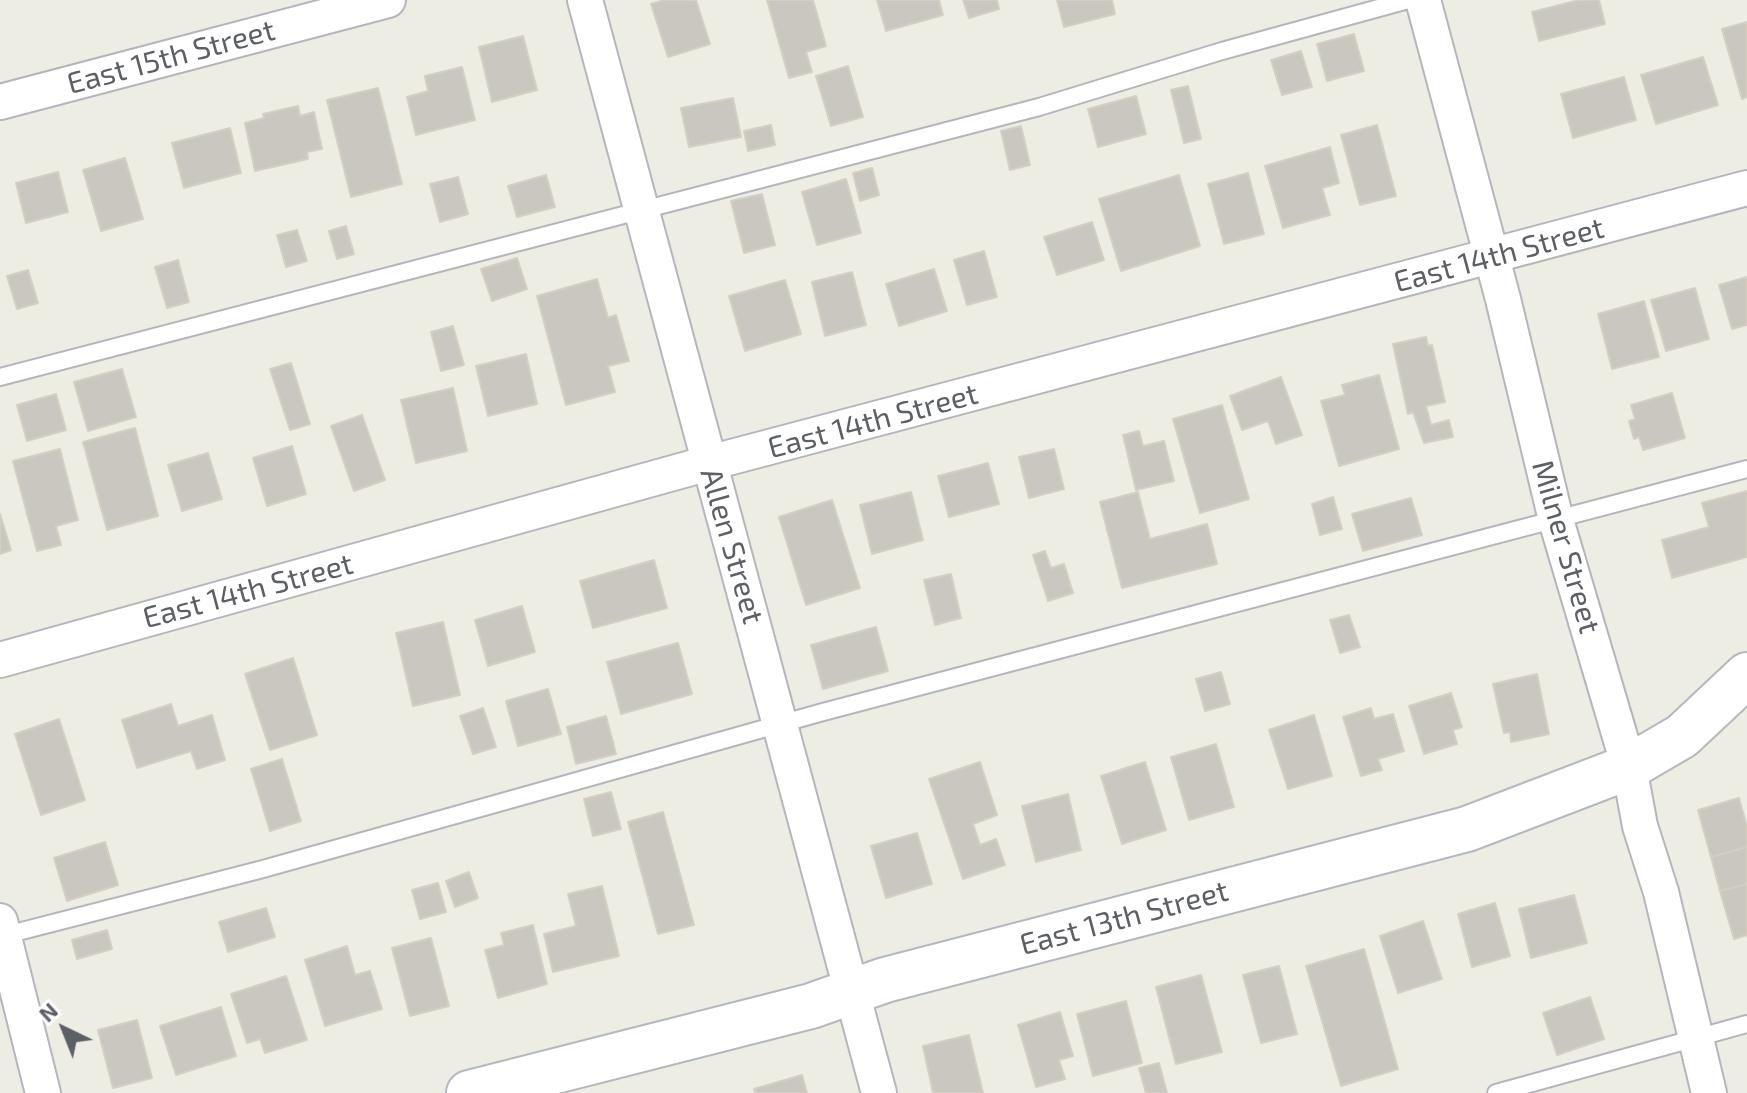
<!DOCTYPE html>
<style>
body{margin:0}
#map{position:relative;width:1747px;height:1093px;overflow:hidden;background:#eeede4;font-family:"Exo 2",sans-serif}
canvas{display:block}
.north{position:absolute;left:24px;top:989px;width:80px;height:80px;-webkit-text-stroke:6px #fff;paint-order:stroke;rotate:317deg;font-size:22px;font-weight:700;line-height:32px;text-align:center;color:#5c5f64}
.north::after{content:'';display:block;margin:auto;width:28px;height:36px;background:#5c5f64;clip-path:polygon(50% 0,100% 100%,50% 72%,0 100%)}
</style>
<div id="map">
<canvas width="1747" height="1093"></canvas>
<div class="north">N</div>
</div>
<script>
const context = document.querySelector('canvas').getContext('2d');
context.lineJoin = 'round';
function paint(path, color) { context.fillStyle = color; context.fill(path, 'evenodd'); }
const toPath = rows => new Path2D(rows.map(r => 'M' + r).join(''));
function stroke(path, color, width, dash) { context.strokeStyle = color; context.lineWidth = width; context.lineCap = dash ? 'butt' : 'round'; context.setLineDash(dash || []); context.stroke(path); }
function label(font, color, halo, rows, align = 'center') {
  context.font = font + ' "Exo 2",sans-serif'; context.lineWidth = 8; context.setLineDash([]); context.textBaseline = 'middle'; context.strokeStyle = halo; context.fillStyle = color; for (const [text, x, y, turn = 0] of rows) {
    context.save(); context.translate(x, y); context.rotate((+turn || 0) * Math.PI / 180); context.textAlign = isNaN(turn) ? turn : align; if (halo) context.strokeText(text, 0, 0); context.fillText(text, 0, 0); context.restore();
  }
}
const building = toPath([
 [664,0,696,0,710,44,668,57,651,4,664,0],
 [767,0,813,0,826,46,806,52,812,72,789,78,767,0],
 [877,0,939,0,943,15,886,31,877,0],
 [963,0,997,0,999,9,969,18,963,0],
 [1057,0,1112,0,1115,14,1064,27,1057,0],
 [1579,0,1599,0,1605,24,1539,41,1532,12,1579,0],
 [1747,22,1747,97,1742,99,1722,29,1747,22],
 [1354,34,1364,71,1327,81,1317,44,1354,34],
 [523,36,537,90,492,102,479,47,523,36],
 [1301,51,1312,87,1282,95,1271,60,1301,51],
 [1703,57,1718,105,1656,124,1641,75,1703,57],
 [848,66,863,117,831,126,816,76,848,66],
 [462,67,475,120,416,135,407,97,428,91,425,76,462,67],
 [1624,77,1636,120,1573,138,1561,94,1624,77],
 [1188,86,1201,139,1184,143,1171,90,1188,86],
 [378,88,402,184,351,197,327,100,378,88],
 [1136,96,1146,134,1098,147,1088,109,1136,96],
 [733,98,741,137,689,147,681,108,733,98],
 [298,106,300,116,314,112,322,149,307,152,308,159,255,171,245,123,264,118,263,114,298,106],
 [771,125,775,145,748,151,744,131,771,125],
 [1377,125,1396,196,1360,205,1341,135,1377,125],
 [1021,126,1030,165,1010,170,1001,131,1021,126],
 [230,128,241,173,184,188,172,143,230,128],
 [1330,147,1339,183,1322,188,1330,215,1283,228,1265,166,1330,147],
 [125,158,143,219,101,231,83,170,125,158],
 [872,168,879,195,860,201,853,173,872,168],
 [58,172,68,212,26,223,16,183,58,172],
 [1248,173,1264,234,1224,244,1208,184,1248,173],
 [546,175,555,207,517,217,508,186,546,175],
 [1179,175,1200,246,1121,271,1099,199,1179,175],
 [458,177,468,214,440,222,430,184,458,177],
 [846,179,861,233,817,245,802,192,846,179],
 [762,194,775,245,744,253,731,201,762,194],
 [1092,222,1104,260,1057,275,1044,237,1092,222],
 [346,226,354,254,337,259,329,231,346,226],
 [297,230,307,261,286,267,277,235,297,230],
 [984,251,997,297,967,305,954,260,984,251],
 [517,258,527,289,492,301,481,269,517,258],
 [178,260,189,302,167,308,155,267,178,260],
 [934,269,947,311,899,326,886,284,934,269],
 [28,270,38,303,17,309,7,276,28,270],
 [852,272,866,325,825,336,812,282,852,272],
 [1747,277,1747,325,1732,329,1719,285,1747,277],
 [597,279,608,318,616,315,629,361,608,366,615,392,566,405,537,296,597,279],
 [785,280,801,334,745,351,729,296,785,280],
 [1695,288,1709,339,1666,351,1651,300,1695,288],
 [1644,301,1659,357,1612,369,1598,314,1644,301],
 [453,326,464,365,441,371,431,332,453,326],
 [1426,337,1428,346,1432,345,1445,402,1426,406,1431,425,1449,420,1453,437,1424,443,1413,412,1408,414,1393,344,1426,337],
 [526,354,537,404,488,416,476,366,526,354],
 [291,363,310,424,290,430,270,369,291,363],
 [122,369,136,417,88,431,74,382,122,369],
 [1379,375,1399,449,1339,466,1321,401,1345,395,1342,385,1379,375],
 [1281,377,1302,435,1276,444,1268,421,1242,430,1230,396,1281,377],
 [453,388,467,451,416,463,401,400,453,388],
 [1672,393,1685,438,1643,450,1639,437,1634,439,1629,421,1635,419,1631,405,1672,393],
 [56,394,66,430,27,441,17,405,56,394],
 [1222,405,1249,499,1200,513,1173,419,1222,405],
 [362,415,385,480,354,491,331,426,362,415],
 [135,428,158,516,107,530,83,442,135,428],
 [1139,431,1143,446,1164,441,1174,481,1136,490,1123,435,1139,431],
 [292,446,306,494,267,506,253,458,292,446],
 [60,449,78,520,56,526,61,545,37,551,13,461,60,449],
 [1054,449,1064,489,1029,498,1019,457,1054,449],
 [208,453,222,499,182,511,168,465,208,453],
 [988,463,999,504,949,517,938,476,988,463],
 [1747,491,1747,557,1672,578,1662,540,1709,527,1702,503,1747,491],
 [911,492,923,540,872,554,860,505,911,492],
 [1138,492,1150,539,1207,524,1217,564,1122,588,1100,502,1138,492],
 [1333,497,1342,529,1320,535,1312,504,1333,497],
 [1411,498,1422,535,1363,551,1352,514,1411,498],
 [832,500,860,588,806,605,779,517,832,500],
 [0,514,11,550,0,554,0,514],
 [1045,551,1051,568,1064,564,1073,593,1048,601,1033,555,1045,551],
 [654,560,667,608,593,628,580,581,654,560],
 [951,574,961,618,935,625,924,580,951,574],
 [522,606,535,652,488,666,475,620,522,606],
 [1349,615,1360,647,1340,653,1330,620,1349,615],
 [443,622,460,695,413,706,396,633,443,622],
 [876,627,888,671,823,689,811,645,876,627],
 [678,643,692,694,621,714,607,662,678,643],
 [293,658,317,735,270,750,245,674,293,658],
 [1221,672,1230,704,1205,711,1196,679,1221,672],
 [1537,674,1549,734,1511,742,1510,732,1504,733,1493,684,1537,674],
 [548,689,561,734,518,746,506,701,548,689],
 [1451,693,1462,727,1453,730,1457,744,1424,754,1409,706,1451,693],
 [171,704,178,726,212,715,225,760,197,769,191,751,137,768,122,720,171,704],
 [483,708,496,747,473,754,460,716,483,708],
 [1371,708,1374,719,1393,714,1404,751,1378,759,1382,770,1361,776,1343,717,1371,708],
 [1314,715,1332,776,1288,789,1269,730,1314,715],
 [606,716,616,754,576,764,567,727,606,716],
 [59,719,85,800,41,815,15,734,59,719],
 [1216,744,1234,807,1189,820,1171,757,1216,744],
 [282,759,301,821,270,831,251,769,282,759],
 [980,762,997,815,973,824,980,845,996,839,1005,865,963,879,929,779,980,762],
 [1145,762,1166,830,1122,844,1101,776,1145,762],
 [611,792,621,829,593,836,584,799,611,792],
 [1068,794,1081,850,1036,862,1022,806,1068,794],
 [1739,798,1747,827,1747,847,1711,857,1698,810,1739,798],
 [663,812,694,925,658,934,628,822,663,812],
 [917,833,932,884,886,898,871,846,917,833],
 [105,842,118,885,67,901,54,858,105,842],
 [1747,847,1747,884,1720,891,1711,857,1747,847],
 [469,872,478,898,455,907,446,881,469,872],
 [438,883,446,912,420,919,412,890,438,883],
 [1747,884,1747,935,1734,939,1720,891,1747,884],
 [602,886,619,956,553,972,544,934,576,926,568,894,602,886],
 [1574,895,1587,943,1531,958,1519,909,1574,895],
 [1495,903,1510,956,1472,967,1458,914,1495,903],
 [266,908,275,937,228,952,219,922,266,908],
 [1423,921,1442,979,1398,993,1380,936,1423,921],
 [533,925,547,984,498,998,485,950,504,945,501,933,533,925],
 [107,930,112,949,77,959,72,940,107,930],
 [431,938,449,1006,410,1016,392,948,431,938],
 [347,946,355,975,370,971,382,1009,325,1026,305,960,347,946],
 [1364,949,1398,1069,1341,1086,1306,966,1364,949],
 [1279,966,1297,1034,1261,1043,1243,975,1279,966],
 [1201,975,1222,1052,1176,1064,1156,987,1201,975],
 [286,976,307,1040,265,1053,260,1039,247,1043,231,994,286,976],
 [1590,997,1604,1039,1557,1055,1543,1013,1590,997],
 [1126,1001,1142,1063,1093,1076,1077,1014,1126,1001],
 [221,1007,236,1056,176,1075,160,1026,221,1007],
 [1060,1012,1073,1056,1059,1060,1065,1079,1036,1087,1018,1025,1060,1012],
 [137,1020,152,1078,113,1088,98,1030,137,1020],
 [969,1035,983,1093,933,1093,923,1046,969,1035],
 [1159,1063,1167,1093,1146,1093,1139,1068,1159,1063],
 [802,1075,807,1093,755,1093,754,1089,802,1075]
]);
paint(building, '#cac7c1');
stroke(building, '#d3d0c2', 2);
const lane = toPath([
 [0,377,1039,107,1222,51,1408,0],
 [2,936,263,869,823,712,1747,469],
 [1496,1093,1747,1024]
]);
const street = toPath([
 [585,0,879,1093],
 [1423,0,1503,299,1556,520,1629,767,1640,826,1661,892,1709,1093],
 [0,102,388,0],
 [0,660,709,463,1747,188],
 [0,921,43,1093]
]);
const secondary = toPath([
 [469,1093,811,1006,885,980,1467,829,1629,767,1682,736,1747,675]
]);
stroke(lane, '#b4b6bb', 20);
stroke(street, '#b4b6bb', 38);
stroke(secondary, '#b5b8be', 48);
stroke(lane, '#fff', 16);
stroke(street, '#fff', 34);
stroke(secondary, '#fff', 44);
label('30px', '#5c5f64', '#fff', [
 ["East 15th Street",171,57,-15],
 ["East 14th Street",1499,255,-15],
 ["East 14th Street",873,421,-15],
 ["Allen Street",732,546,74],
 ["Milner Street",1566,547,74],
 ["East 14th Street",248,591,-15],
 ["East 13th Street",1124,918,-15]
]);
</script>
